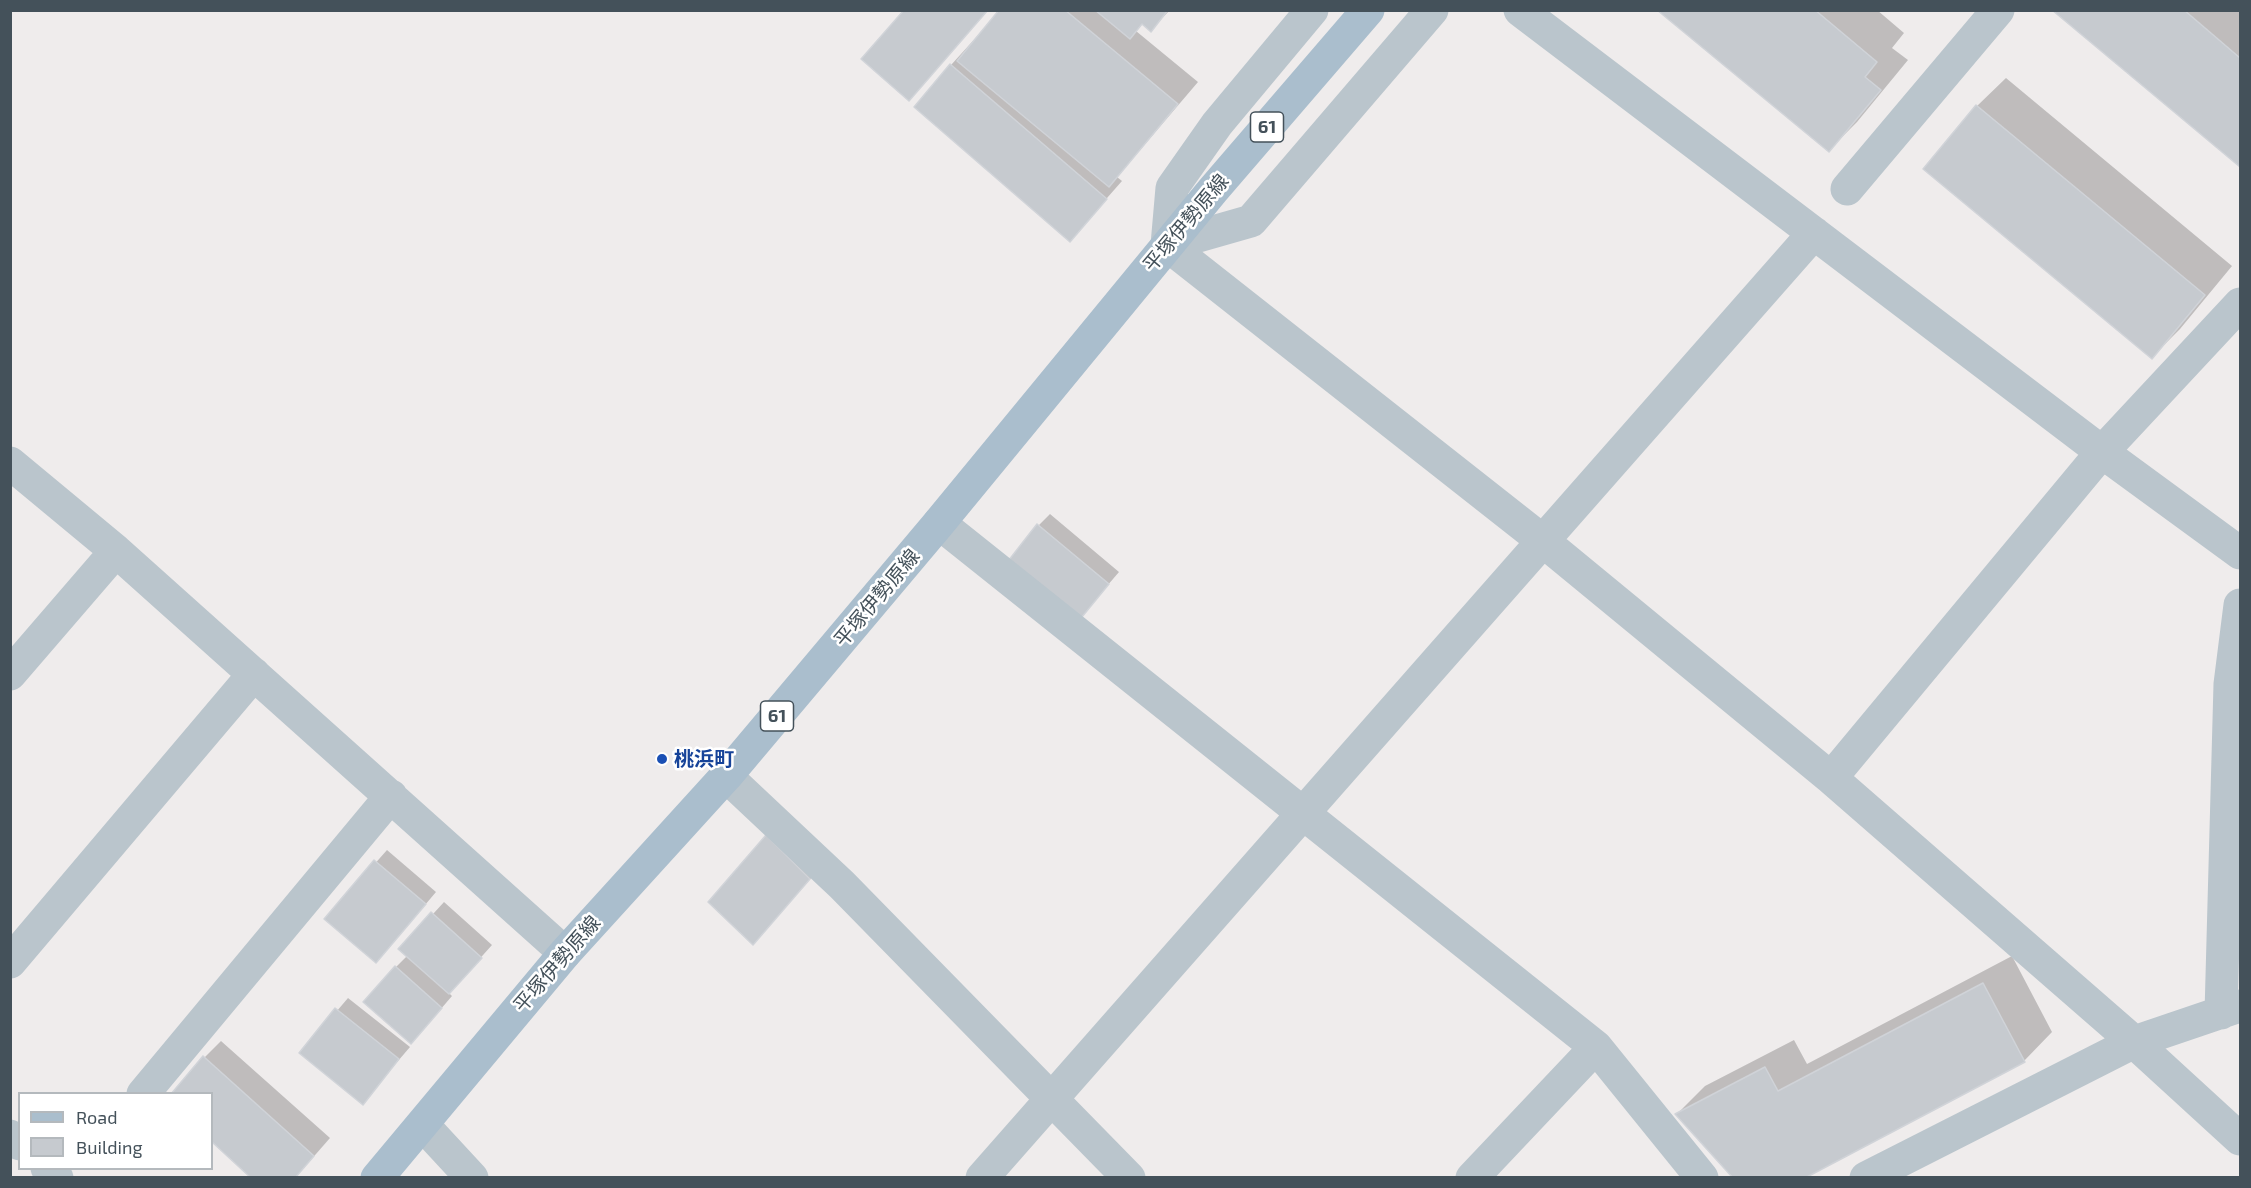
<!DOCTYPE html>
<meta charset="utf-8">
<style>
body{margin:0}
#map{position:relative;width:2251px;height:1188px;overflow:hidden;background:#efecec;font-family:"Exo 2",sans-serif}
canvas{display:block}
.frame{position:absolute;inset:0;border:12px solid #44515a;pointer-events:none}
.legend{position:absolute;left:18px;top:1092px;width:195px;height:78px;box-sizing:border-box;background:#fff;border:2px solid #b4b9bd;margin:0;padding:8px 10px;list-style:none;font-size:18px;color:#44515a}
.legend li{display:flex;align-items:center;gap:12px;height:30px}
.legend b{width:30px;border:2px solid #b4b9bd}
</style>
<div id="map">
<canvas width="2251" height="1188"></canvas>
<div class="frame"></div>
<ul class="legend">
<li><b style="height:8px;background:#aabecd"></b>Road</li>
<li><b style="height:16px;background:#c6cacf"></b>Building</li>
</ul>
</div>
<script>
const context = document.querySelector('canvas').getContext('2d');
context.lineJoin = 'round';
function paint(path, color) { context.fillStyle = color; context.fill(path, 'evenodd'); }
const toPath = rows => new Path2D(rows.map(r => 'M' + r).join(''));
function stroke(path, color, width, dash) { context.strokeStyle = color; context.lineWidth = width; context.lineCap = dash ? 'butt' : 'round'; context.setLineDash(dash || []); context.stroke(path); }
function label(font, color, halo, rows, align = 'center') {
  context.font = font + ' "Exo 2","Noto Sans JP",sans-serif'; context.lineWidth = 5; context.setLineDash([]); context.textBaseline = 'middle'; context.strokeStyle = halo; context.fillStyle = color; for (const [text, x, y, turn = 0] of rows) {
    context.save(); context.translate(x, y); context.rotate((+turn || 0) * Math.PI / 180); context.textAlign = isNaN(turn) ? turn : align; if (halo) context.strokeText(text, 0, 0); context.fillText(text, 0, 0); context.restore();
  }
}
paint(toPath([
 [906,10,988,10,909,99],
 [1001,10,1170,10,1151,30,1143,23,1136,31,1198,82,1117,177,1122,181,1070,240,951,65],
 [1659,10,1877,10,1904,33,1892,48,1908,60,1857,122,1829,150],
 [2054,10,2240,10,2240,165],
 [2006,78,2232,266,2180,329,2152,357,1925,169,1977,106],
 [1050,514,1119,572,1077,621,1039,525],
 [778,825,821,867,764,931],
 [387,850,436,892,387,950,326,919],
 [444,902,492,945,449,993,452,996,422,1031,396,967,408,955,401,949],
 [2012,956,2052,1032,2024,1061,1677,1114,1705,1086,1794,1040,1807,1064],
 [348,998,410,1047,362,1103,301,1053],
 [221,1041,330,1138,295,1178,254,1178,212,1140,212,1094,205,1057]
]), '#0003');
const building = toPath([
 [904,10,988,10,909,101,861,59,904,10],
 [999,10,1065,10,1178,104,1109,187,957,61,999,10],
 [1095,10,1168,10,1151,32,1142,24,1130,39,1095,10],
 [1657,10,1815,10,1877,62,1865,77,1881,90,1829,152,1657,10],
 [2052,10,2184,10,2240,58,2240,167,2052,10],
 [950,64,1107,199,1070,242,914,107,950,64],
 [1976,105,2205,295,2152,359,1923,169,1976,105],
 [1037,524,1109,584,1077,623,1005,565,1037,524],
 [766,835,810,879,753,945,708,902,766,835],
 [374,860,426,904,376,963,324,919,374,860],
 [431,912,482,958,449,994,398,949,431,912],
 [395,966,442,1008,411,1044,363,1002,395,966],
 [1983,983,2025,1062,1805,1178,1733,1178,1675,1114,1765,1067,1778,1091,1983,983],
 [335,1008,399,1059,363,1105,299,1053,335,1008],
 [203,1056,314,1156,295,1178,251,1178,212,1142,212,1094,171,1094,203,1056]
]);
paint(building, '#c6cacf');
stroke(building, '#d0d3d8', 1.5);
stroke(toPath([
 [1520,10,2102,452,2240,553],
 [1847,189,1998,10],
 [1167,245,1543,541,1831,778,2134,1042,2240,1139],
 [1167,245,1251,221,1432,10],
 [1167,245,1172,188,1217,124,1312,10],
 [10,463,116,551,565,953],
 [939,523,1596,1047,1702,1178],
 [10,674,116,551],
 [726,776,842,885,1129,1178],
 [1831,778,2102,452,2240,304],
 [10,962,254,674],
 [2221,1013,2230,684,2240,605],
 [143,1094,391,796],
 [423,1125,472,1178],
 [10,1136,20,1144],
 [47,1168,57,1178],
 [982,1178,1814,233],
 [1472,1178,1596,1047],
 [1866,1178,2134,1042,2240,1006]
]), '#bac5cc', 33);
stroke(toPath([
 [377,1178,565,953,726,776,939,523,1213,190,1368,10]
]), '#aabecd', 33);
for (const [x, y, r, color] of [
 [662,759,6,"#1a4fb4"]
]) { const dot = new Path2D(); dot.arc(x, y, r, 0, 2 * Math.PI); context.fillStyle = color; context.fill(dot); stroke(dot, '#fff', 2); }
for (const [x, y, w] of [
 [1267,127,33],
 [777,716,33]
]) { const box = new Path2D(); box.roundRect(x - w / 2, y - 15, w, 30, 4.5); context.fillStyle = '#fff'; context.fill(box); stroke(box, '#44515a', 1.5); }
label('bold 18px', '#44515a', null, [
 ["61",1267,127],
 ["61",777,716]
]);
label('20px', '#44515a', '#fff', [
 ["平塚伊勢原線",1186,223,-50],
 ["平塚伊勢原線",877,598,-50],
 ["平塚伊勢原線",557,964,-49]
]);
label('bold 20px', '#164399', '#fff', [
 ["桃浜町",674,759]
], 'left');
</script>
